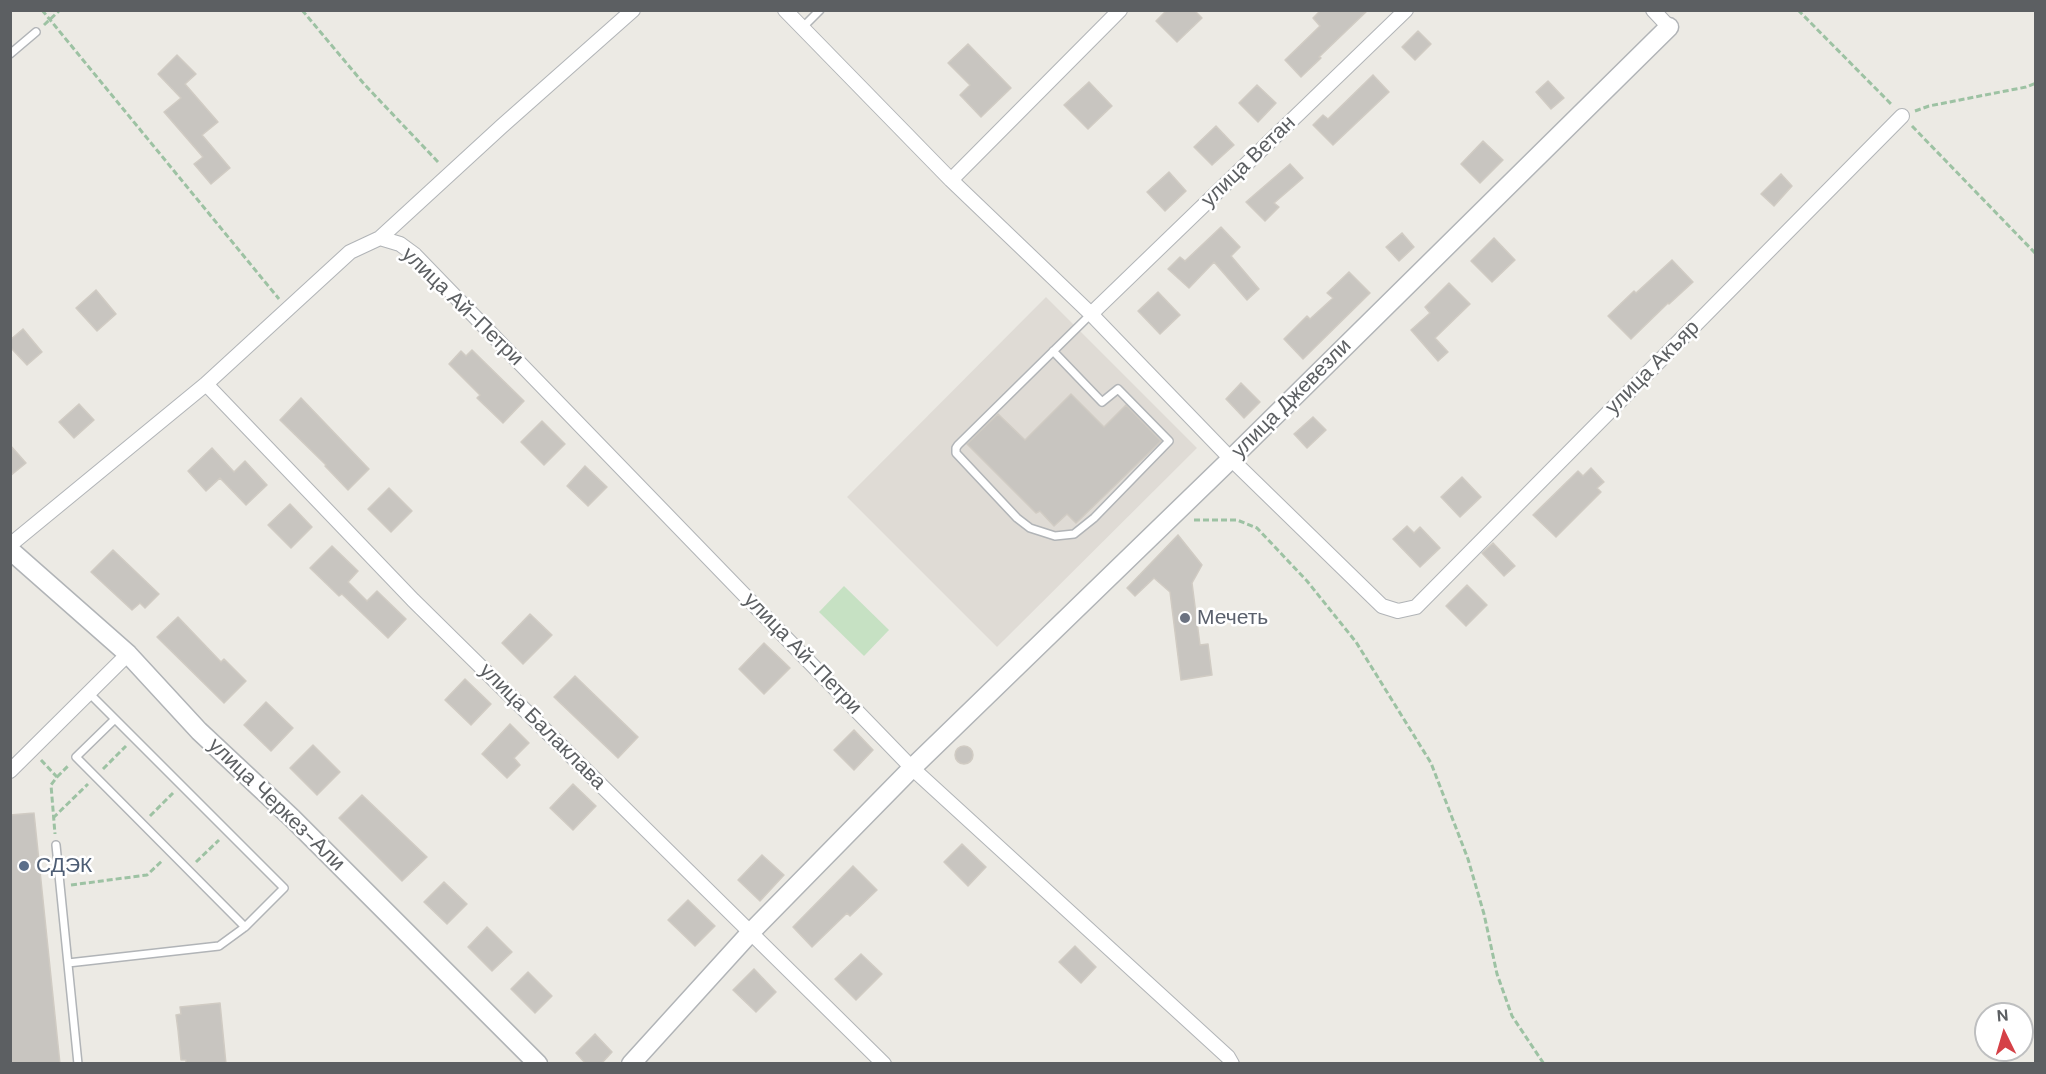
<!DOCTYPE html>
<meta charset="utf-8">
<style>
body{margin:0}
#map{position:relative;width:2046px;height:1074px;overflow:hidden;background:#eceae4;font-family:"DM Sans",sans-serif}
canvas{display:block}
.frame{position:absolute;inset:0;border:12px solid #5c5f62;pointer-events:none}
.north{position:absolute;left:1974px;top:1002px;width:60px;height:60px;box-sizing:border-box;background:#fff;border:2px solid #bebfc0;border-radius:50%;rotate:355deg;font-size:16px;font-weight:700;line-height:24px;text-align:center;color:#5c5f62}
.north::after{content:'';display:block;margin:auto;width:21px;height:27px;background:#d54147;clip-path:polygon(50% 0,100% 100%,50% 72%,0 100%)}
</style>
<div id="map">
<canvas width="2046" height="1074"></canvas>
<div class="frame"></div>
<div class="north">N</div>
</div>
<script>
const context = document.querySelector('canvas').getContext('2d');
context.lineJoin = 'round';
function paint(path, color) { context.fillStyle = color; context.fill(path, 'evenodd'); }
const toPath = rows => new Path2D(rows.map(r => 'M' + r).join(''));
function stroke(path, color, width, dash) { context.strokeStyle = color; context.lineWidth = width; context.lineCap = dash ? 'butt' : 'round'; context.setLineDash(dash || []); context.stroke(path); }
function label(font, color, halo, rows, align = 'center') {
  context.font = font + ' "DM Sans",sans-serif'; context.lineWidth = 5; context.setLineDash([]); context.textBaseline = 'middle'; context.strokeStyle = halo; context.fillStyle = color; for (const [text, x, y, turn = 0] of rows) {
    context.save(); context.translate(x, y); context.rotate((+turn || 0) * Math.PI / 180); context.textAlign = isNaN(turn) ? turn : align; if (halo) context.strokeText(text, 0, 0); context.fillText(text, 0, 0); context.restore();
  }
}
paint(toPath([
 [1046,297,1197,448,997,647,847,497]
]), '#dfdbd5');
paint(toPath([
 [844,586,889,630,864,656,819,612]
]), '#c6e1c3');
const building = toPath([
 [1167,10,1194,10,1202,18,1177,42,1156,21,1167,10],
 [1321,10,1368,10,1319,57,1321,58,1301,77,1285,60,1320,26,1313,18,1321,10],
 [1418,31,1431,44,1415,60,1402,47,1418,31],
 [968,44,1011,88,981,117,960,95,970,85,948,63,968,44],
 [177,55,196,74,185,84,218,122,202,135,230,168,211,184,194,164,203,157,164,112,181,98,158,74,177,55],
 [1373,75,1389,92,1333,145,1313,125,1323,115,1328,119,1373,75],
 [1548,81,1564,98,1551,109,1536,92,1548,81],
 [1089,82,1112,106,1088,129,1064,105,1089,82],
 [1257,85,1276,103,1258,122,1239,103,1257,85],
 [1216,126,1234,145,1212,165,1194,147,1216,126],
 [1483,141,1503,160,1480,183,1461,164,1483,141],
 [1290,164,1303,178,1274,203,1279,207,1265,221,1246,202,1290,164],
 [1169,172,1186,191,1165,211,1147,192,1169,172],
 [1781,174,1792,186,1774,206,1761,194,1781,174],
 [1221,227,1240,247,1231,256,1259,289,1247,300,1214,262,1189,288,1168,269,1180,257,1185,261,1221,227],
 [1402,233,1414,247,1399,261,1386,247,1402,233],
 [1494,238,1515,260,1492,282,1471,261,1494,238],
 [1672,260,1693,282,1669,304,1668,303,1631,339,1608,316,1634,291,1636,293,1672,260],
 [1349,272,1370,293,1303,359,1284,339,1307,316,1310,319,1333,298,1327,293,1349,272],
 [1449,283,1470,304,1435,338,1448,352,1438,361,1411,330,1430,313,1425,307,1449,283],
 [96,290,116,314,97,331,76,308,96,290],
 [1158,292,1180,315,1160,334,1138,311,1158,292],
 [23,329,42,352,27,365,10,347,10,340,23,329],
 [472,350,524,401,503,423,477,398,480,395,449,364,461,351,466,356,472,350],
 [1241,383,1260,402,1244,418,1226,399,1241,383],
 [1071,394,1104,427,1126,405,1161,441,1076,523,1067,514,1054,526,1040,511,1036,513,967,444,998,414,1025,440,1071,394],
 [301,398,369,469,348,490,325,466,326,465,280,420,301,398],
 [79,404,94,420,74,438,59,422,79,404],
 [1313,417,1326,430,1307,448,1294,434,1313,417],
 [542,421,565,444,544,465,521,442,542,421],
 [10,445,26,463,10,476,10,445],
 [212,448,234,472,245,461,267,485,246,505,220,478,206,491,188,471,212,448],
 [585,466,607,487,588,506,567,486,585,466],
 [1591,468,1604,482,1597,488,1601,492,1556,537,1533,515,1578,471,1583,476,1591,468],
 [1462,477,1481,497,1460,517,1441,497,1462,477],
 [389,488,412,511,391,532,368,509,389,488],
 [290,504,312,527,291,548,268,525,290,504],
 [1407,526,1414,533,1420,527,1440,548,1420,567,1393,539,1407,526],
 [1178,535,1202,565,1192,583,1200,645,1208,644,1212,675,1181,680,1170,592,1154,578,1135,596,1127,588,1178,535],
 [1493,543,1515,566,1504,576,1482,553,1493,543],
 [332,546,358,571,348,582,367,601,377,591,406,619,388,638,342,594,339,596,310,568,332,546],
 [113,550,159,594,145,608,140,603,132,610,91,572,113,550],
 [1467,585,1487,605,1466,626,1446,606,1467,585],
 [530,614,552,635,523,664,502,643,530,614],
 [178,617,221,662,224,659,246,681,224,703,157,637,178,617],
 [764,643,790,668,764,694,739,669,764,643],
 [575,676,638,737,618,758,554,697,575,676],
 [465,679,491,704,471,725,445,700,465,679],
 [266,702,293,728,271,751,244,725,266,702],
 [510,724,529,743,514,758,520,765,507,778,482,754,510,724],
 [854,730,873,750,854,770,834,750,854,730],
 [313,745,340,772,317,795,290,768,313,745],
 '955 755a9 9 0 1 1 18 0a9 9 0 1 1-18 0Z',
 [573,784,596,806,573,830,550,808,573,784],
 [362,795,427,857,402,881,339,818,362,795],
 [34,813,60,1064,10,1064,10,815,34,813],
 [962,844,986,867,968,886,944,862,962,844],
 [762,855,784,875,760,901,738,880,762,855],
 [853,866,877,890,850,916,847,913,812,947,793,927,853,866],
 [444,882,467,904,447,924,424,902,444,882],
 [688,900,715,926,695,946,668,920,688,900],
 [487,927,512,952,492,971,468,947,487,927],
 [1075,946,1096,967,1081,983,1059,962,1075,946],
 [861,954,882,974,856,1000,835,979,861,954],
 [754,969,776,992,756,1012,733,990,754,969],
 [528,972,552,996,535,1013,511,989,528,972],
 [220,1003,226,1064,186,1064,186,1060,181,1060,178,1030,176,1015,181,1014,180,1007,220,1003],
 [595,1034,612,1052,601,1064,586,1064,576,1053,595,1034]
]);
paint(building, '#c8c5c0');
stroke(building, '#d0cbc3', 1.5);
const service = toPath([
 [802,28,820,10],
 [10,54,36,32],
 [1053,351,1102,402,1118,389,1169,441,1094,518,1074,534,1055,536,1030,528,1017,518,956,453,956,448,958,445,1091,314],
 [89,693,284,888,245,927,76,757,115,719],
 [56,845,78,1064],
 [68,963,219,946,245,927]
]);
const minor = toPath([
 [785,10,951,180,1091,314,1231,459,1382,606,1398,611,1416,607,1902,116],
 [1653,10,1669,27],
 [951,180,1120,10],
 [380,238,400,244,415,255,912,768,1228,1057,1232,1064],
 [1091,314,1406,10],
 [206,384,413,600,884,1064],
 [10,545,206,384,350,252,380,238,502,126,633,10],
 [10,771,128,654]
]);
const tertiary = toPath([
 [10,550,128,654,199,731,292,818,538,1064],
 [631,1064,750,933,912,768,1231,459,1669,27]
]);
stroke(service, '#b1b4b7', 10);
stroke(minor, '#b1b4b7', 16);
stroke(tertiary, '#b1b4b7', 21);
stroke(toPath([
 [42,10,279,299],
 [302,10,364,84,439,163],
 [1798,10,1893,106],
 [44,25,60,10],
 [1915,111,1929,106,2026,87,2036,83],
 [1912,126,2036,254],
 [1194,520,1237,520,1257,528,1307,581,1356,642,1431,763,1468,859,1484,914,1497,974,1512,1016,1544,1064],
 [41,760,57,777,51,785,55,834],
 [103,769,126,746],
 [57,777,68,766],
 [150,816,173,793],
 [53,818,88,784],
 [196,862,219,840],
 [71,885,147,875,163,860]
]), '#9dc2a3', 3, [6, 3]);
stroke(service, '#fff', 7);
stroke(minor, '#fff', 14);
stroke(tertiary, '#fff', 18);
for (const [x, y, r, color] of [
 [1185,618,6,"#6b7280"],
 [24,866,6,"#5c6f8a"]
]) { const dot = new Path2D(); dot.arc(x, y, r, 0, 2 * Math.PI); context.fillStyle = color; context.fill(dot); stroke(dot, '#fff', 2); }
label('21px', '#5c5f62', '#fff', [
 ["улица Ветан",1249,162,-44],
 ["улица Ай-Петри",462,307,44],
 ["улица Акъяр",1653,368,-45],
 ["улица Джевезли",1292,399,-45],
 ["улица Ай-Петри",802,654,46],
 ["улица Балаклава",542,727,45],
 ["улица Черкез-Али",276,805,44]
]);
label('21px', '#5b616d', '#fff', [
 ["Мечеть",1197,618]
], 'left');
label('21px', '#4e5e75', '#fff', [
 ["СДЭК",36,866]
], 'left');
</script>
